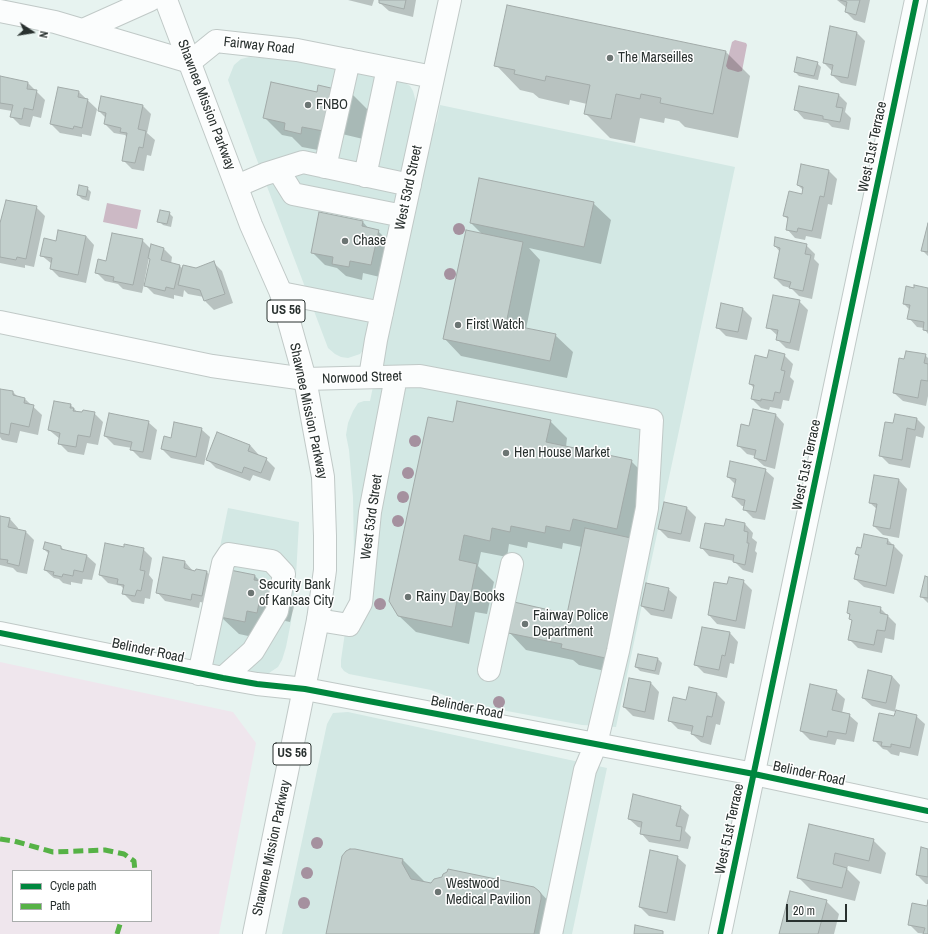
<!DOCTYPE html>
<style>
body{margin:0}
#map{position:relative;width:928px;height:934px;overflow:hidden;background:#e7f3f0;font-family:"Archivo Narrow",sans-serif}
canvas{display:block}
.legend{position:absolute;left:12px;top:870px;width:140px;height:52px;box-sizing:border-box;background:#fff;border:1px solid #a9adac;margin:0;padding:5px 7px;list-style:none;font-size:12px;color:#29312f}
.legend li{display:flex;align-items:center;gap:8px;height:20px}
.legend b{width:20px;border:1px solid #a9adac}
.north{position:absolute;left:12px;top:12px;width:40px;height:40px;-webkit-text-stroke:3px #fff;paint-order:stroke;rotate:102deg;font-size:11px;font-weight:700;line-height:16px;text-align:center;color:#29312f}
.north::after{content:'';display:block;margin:auto;width:14px;height:18px;background:#29312f;clip-path:polygon(50% 0,100% 100%,50% 72%,0 100%)}
.scale{position:absolute;left:786px;top:904px;width:61px;height:18px;box-sizing:border-box;border:2px solid #29312f;border-top:0;padding-left:5px;font-size:12px;line-height:14px;white-space:nowrap;color:#29312f;-webkit-text-stroke:3px #fff;paint-order:stroke}
</style>
<div id="map">
<canvas width="928" height="934"></canvas>
<ul class="legend">
<li><b style="height:5px;background:#00873e"></b>Cycle path</li>
<li><b style="height:5px;background:#56b246"></b>Path</li>
</ul>
<div class="north">N</div>
<div class="scale">20 m</div>
</div>
<script>
const context = document.querySelector('canvas').getContext('2d');
context.lineJoin = 'round';
function paint(path, color) { context.fillStyle = color; context.fill(path, 'evenodd'); }
const toPath = rows => new Path2D(rows.map(r => 'M' + r).join(''));
function stroke(path, color, width, dash) { context.strokeStyle = color; context.lineWidth = width; context.lineCap = dash ? 'butt' : 'round'; context.setLineDash(dash || []); context.stroke(path); }
function label(font, color, halo, rows, align = 'center') {
  context.font = font + ' "Archivo Narrow",sans-serif'; context.lineWidth = 3; context.setLineDash([]); context.textBaseline = 'middle'; context.strokeStyle = halo; context.fillStyle = color; for (const [text, x, y, turn = 0] of rows) {
    context.save(); context.translate(x, y); context.rotate((+turn || 0) * Math.PI / 180); context.textAlign = isNaN(turn) ? turn : align; if (halo) context.strokeText(text, 0, 0); context.fillText(text, 0, 0); context.restore();
  }
}
paint(toPath([
 [249,57,305,61,322,64,405,83,410,86,413,91,416,102,417,113,364,349,360,354,348,358,341,357,335,354,328,348,254,152,228,80,234,65,241,59],
 [440,105,735,167,616,727,582,725,464,703,431,690,349,674,344,671,341,667,341,660,351,591,354,557,353,497,349,450,346,435,348,423,353,411,358,403,364,401,370,401,424,141,437,121],
 [228,508,299,522,296,576,291,622,286,647,282,660,278,667,266,675,196,664],
 [348,712,607,768,572,934,282,934,327,724,333,713]
]), '#d3e8e4');
paint(toPath([
 [0,662,233,712,256,743,219,934,0,934],
 [13,871,151,871,151,921,13,921]
]), '#efe6ed');
paint(toPath([
 [735,40,746,43,747,45,742,71,738,72,728,69,726,66,732,42],
 [107,203,141,210,137,229,103,222]
]), '#ccb9c5');
paint(toPath([
 [348,0,374,0,372,6],
 [380,0,416,0,413,17,389,11,380,3],
 [837,0,870,0,865,23,854,20,846,12,847,8],
 [508,6,726,52,750,76,738,138,685,127,679,121,665,118,664,123,640,118,635,143,610,138,585,113,587,104,570,100,569,105,539,98,533,93,520,90,496,65],
 [857,33,865,41,856,86,841,83,832,75,833,72,824,63],
 [817,63,821,67,818,80,799,76,795,72],
 [0,77,28,83,45,100,41,118,33,116,30,127,20,125,11,116,12,111,0,109],
 [79,92,97,109,91,136,82,134,82,137,60,133,51,124],
 [318,93,352,94,369,111,363,139,342,134,318,150,302,147,292,137,282,135,265,118],
 [838,94,847,103,845,112,851,118,849,130,832,127,828,123,804,119,796,110],
 [143,106,151,114,147,133,155,140,151,156,147,155,144,171,132,169,123,160,128,138,125,135,114,133,105,124,106,118,99,111],
 [829,171,837,179,832,205,828,204,821,239,806,236,805,240,795,238,787,229,789,220,784,216,803,195,804,191,798,185],
 [87,188,91,192,89,201,82,199,78,195],
 [593,203,611,220,601,264,529,248,540,260,526,329,555,335,573,352,567,378,461,356,444,338,482,234,471,223],
 [36,207,45,216,34,267,25,265,25,268,0,263,0,224],
 [169,213,173,217,171,227,163,225,159,221],
 [320,213,363,222,369,229,378,231,391,244,384,278,363,273,362,280,346,276,337,268,325,265,312,252],
 [928,226,928,256,923,251],
 [86,236,94,245,86,283,59,277,51,269,52,264,41,255,56,242],
 [142,240,151,249,164,249,172,257,171,264,179,265,183,269,196,269,213,262,222,271,233,303,214,310,205,301,204,297,188,294,184,290,183,297,174,295,174,299,154,294,144,284,142,293,123,289,118,284,105,281,96,272,107,262],
 [149,258,151,260,146,284,144,283],
 [806,245,815,254,814,259,819,264,812,299,799,296,791,288,783,286,775,278,780,252,775,246],
 [914,289,928,289,928,334,924,328,917,327,909,318,910,310,904,304],
 [799,301,808,310,799,351,786,348,777,339,778,336,768,327],
 [722,305,743,309,752,318,747,340,726,336,717,327],
 [784,355,793,364,790,377,794,381,789,401,783,400,781,409,770,407,769,410,761,408,752,399,754,388,750,384,767,359],
 [925,355,928,358,928,396,926,406,903,401,894,393,905,360],
 [0,390,13,392,18,397,25,399,42,415,38,435,20,431,17,443,2,440,0,437],
 [71,405,78,413,94,413,103,422,98,445,87,443,84,455,68,452,59,443,60,439,49,430],
 [753,410,776,415,784,424,775,469,764,466,755,458,755,456,747,454,738,445,750,427],
 [917,419,925,427,923,438,916,436,910,468,889,464,880,455,894,424],
 [550,421,567,438,566,447,631,461,648,478,622,675,579,665,573,660,526,650,509,632,568,615,582,547,563,543,562,549,528,542,527,548,509,544,507,557,481,552,478,566,494,582,487,614,475,612,469,644,416,632,398,615,454,424],
 [148,422,157,430,151,460,140,458,131,449,132,448,114,445,105,436],
 [201,429,210,437,204,465,171,458,162,449,172,439],
 [250,445,258,454,258,456,266,459,275,468,270,481,253,475,250,481,216,468,207,459],
 [765,470,774,478,765,520,753,518,744,509,745,506,742,506,733,497,736,485,728,477],
 [899,480,907,489,899,538,883,535,874,526,877,509,870,503],
 [665,503,687,508,696,517,690,542,668,538,659,529],
 [0,518,10,519,18,528,18,530,26,532,34,540,27,574,17,572,13,568,0,565],
 [745,524,753,533,752,538,757,542,755,551,757,553,753,573,743,570,734,561,709,556,701,547,725,528],
 [864,535,888,540,903,555,894,594,864,587,855,579,860,558,856,554,862,549],
 [61,547,65,551,87,556,96,564,92,580,83,579,82,584,71,582,71,585,63,583,59,579,54,578,45,570,49,554,44,549],
 [143,549,152,558,149,575,153,580,150,599,145,598,144,604,132,602,123,593,124,589,121,586,108,583,100,575],
 [185,562,193,571,207,572,215,581,210,604,200,602,199,608,165,601,157,592],
 [231,571,255,576,261,582,277,585,295,603,290,622,276,619,262,639,239,634,221,617],
 [928,578,928,603,921,596],
 [743,581,752,590,745,629,717,624,709,615],
 [668,589,677,597,672,619,651,615,642,606],
 [880,608,896,624,894,640,885,638,882,653,858,648,849,639,853,621,848,613],
 [703,628,730,633,738,642,734,664,730,663,727,678,704,673,695,664],
 [658,659,662,663,659,675,640,671,636,667],
 [892,676,900,685,895,711,916,716,925,724,918,756,900,752,899,756,891,754,887,750,883,749,874,740,895,718,896,712,872,706,863,698],
 [651,683,659,692,654,720,633,716,624,707],
 [836,691,845,699,842,713,849,715,858,723,854,742,837,739,835,745,810,740,801,731],
 [716,693,725,702,720,725,716,724,711,745,701,742,692,734,692,732,678,729,669,720,687,701],
 [680,807,689,815,685,831,691,837,688,849,649,842,641,833,642,828,638,827,629,819],
 [810,825,873,840,886,853,881,874,848,866,847,869,860,882,855,901,811,890,798,877],
 [355,850,403,860,426,883,539,891,565,919,563,934,327,934],
 [928,850,928,884,926,884,917,875],
 [677,857,686,865,675,921,649,916,640,907],
 [826,901,839,914,834,934,780,934],
 [928,905,928,934,918,933,909,924,928,907]
]), '#0003');
const building = toPath([
 [379,0,406,0,404,9,379,3,379,0],
 [840,0,860,0,856,15,845,12,847,2,840,0],
 [507,5,726,51,713,114,660,103,661,98,641,94,640,99,616,94,611,119,584,114,590,85,546,76,545,81,514,74,515,70,494,66,507,5],
 [830,26,857,32,848,78,831,75,833,65,823,63,830,26],
 [797,57,818,62,814,76,794,72,797,57],
 [0,76,28,82,27,89,37,90,33,110,24,108,22,119,10,117,13,105,0,103,0,76],
 [271,82,317,92,318,85,352,93,323,131,302,127,301,134,284,130,285,123,263,118,271,82],
 [799,86,839,94,836,107,843,108,840,122,823,119,823,116,794,110,799,86],
 [58,87,79,91,78,97,88,99,82,128,74,126,73,129,50,124,58,87],
 [101,96,143,105,138,129,146,131,143,148,139,147,135,163,122,161,127,133,120,132,121,128,104,124,106,113,98,111,101,96],
 [801,164,829,170,824,197,820,196,812,231,798,228,797,232,786,230,788,217,783,216,789,191,802,194,803,187,797,185,801,164],
 [479,178,594,202,584,247,470,223,479,178],
 [79,185,88,187,86,197,77,195,79,185],
 [6,200,37,206,26,259,17,257,16,260,0,257,0,223,6,200],
 [160,210,170,212,167,224,157,222,160,210],
 [319,212,363,221,362,226,379,230,371,265,350,261,349,267,332,264,333,257,311,253,319,212],
 [928,223,928,252,921,251,928,223],
 [58,230,86,236,78,275,50,269,52,258,40,256,44,238,56,241,58,230],
 [466,230,523,242,506,324,556,334,550,361,443,339,466,230],
 [112,233,143,239,133,285,113,281,114,277,95,273,98,259,106,261,112,233],
 [775,237,807,244,805,254,811,255,803,291,789,288,791,282,774,278,780,248,774,246,775,237],
 [151,244,164,248,161,260,180,265,174,289,166,287,165,291,144,286,150,259,148,258,151,244],
 [214,261,225,294,204,301,200,290,178,285,183,265,196,268,214,261],
 [914,285,928,288,928,331,923,330,924,322,907,319,910,305,903,304,906,286,914,288,914,285],
 [773,295,800,300,790,343,776,340,778,330,766,328,773,295],
 [721,303,743,308,738,332,716,328,721,303],
 [769,350,785,354,781,370,785,371,780,393,775,392,773,401,761,399,761,401,751,399,754,385,749,384,755,355,767,358,769,350],
 [906,351,926,354,924,363,928,364,928,381,921,380,918,398,893,393,899,358,904,359,906,351],
 [0,389,13,391,13,395,25,398,24,403,34,405,29,427,11,423,9,435,0,433,0,389],
 [54,401,71,404,70,408,74,408,73,411,82,412,83,410,95,412,90,437,78,435,76,447,58,444,60,433,48,430,54,401],
 [457,401,551,420,546,442,632,460,617,529,573,519,570,531,546,526,545,533,511,526,510,532,492,528,490,541,464,535,459,560,477,564,470,598,458,595,452,627,398,616,389,601,428,417,453,422,457,401],
 [753,409,776,414,766,461,754,458,756,450,737,446,741,424,749,426,753,409],
 [109,413,149,421,143,452,130,450,132,442,104,436,109,413],
 [895,414,917,418,915,430,907,428,902,460,879,456,885,422,893,423,895,414],
 [174,422,202,428,196,457,161,449,164,436,171,438,174,422],
 [217,432,250,445,248,451,267,458,261,473,244,467,242,473,206,460,217,432],
 [730,461,766,469,756,512,743,510,745,500,732,497,736,479,727,477,730,461],
 [874,475,899,479,890,529,873,526,877,504,869,503,874,475],
 [664,502,687,507,681,534,658,529,664,502],
 [0,516,10,518,8,527,26,531,19,566,7,563,8,560,0,559,0,516],
 [726,519,745,523,744,531,748,532,747,543,749,543,745,565,733,562,734,555,700,548,705,523,724,526,726,519],
 [585,528,631,538,605,658,561,648,562,644,508,633,514,602,567,614,585,528],
 [864,534,888,539,887,544,894,545,886,586,854,579,859,555,855,554,857,547,861,548,864,534],
 [45,542,61,546,61,549,87,555,83,572,74,570,73,576,63,574,62,577,53,575,54,572,44,570,49,551,43,549,45,542],
 [105,543,124,547,124,544,144,548,140,570,145,571,141,591,137,590,135,596,122,594,124,585,117,584,118,579,99,575,105,543],
 [163,557,185,561,184,568,195,571,196,569,207,571,202,596,192,594,191,600,156,593,163,557],
 [230,570,255,575,254,580,278,584,273,606,259,603,257,613,247,611,245,622,220,617,230,570],
 [925,576,928,577,928,598,920,597,925,576],
 [729,577,744,580,736,621,708,615,714,582,727,584,729,577],
 [646,583,669,588,664,611,641,606,646,583],
 [849,601,881,607,880,613,888,615,885,631,877,630,874,645,848,640,852,620,849,619,850,614,847,613,849,601],
 [702,627,730,632,725,656,722,655,719,670,694,665,702,627],
 [638,654,658,658,655,671,635,667,638,654],
 [868,670,892,676,886,703,862,698,868,670],
 [629,678,651,682,645,712,623,707,629,678],
 [810,684,837,690,832,710,850,714,846,734,828,731,827,737,800,731,810,684],
 [689,687,717,693,712,717,707,716,703,737,691,734,693,726,668,721,673,697,686,700,689,687],
 [896,710,917,715,910,748,891,744,891,747,881,746,882,742,873,741,879,713,894,716,896,710],
 [633,794,681,806,676,826,682,827,680,841,640,834,642,822,628,819,633,794],
 [809,824,874,839,869,861,835,853,833,864,847,868,842,888,797,878,809,824],
 [921,847,928,849,928,877,916,875,921,847],
 [350,849,355,849,403,859,402,863,411,879,431,883,434,879,442,877,443,874,447,872,448,869,534,887,539,891,541,894,541,899,534,934,326,934,342,856,346,851,350,849],
 [650,850,678,856,667,913,639,907,650,850],
 [790,891,827,900,818,934,779,934,790,891],
 [928,900,928,934,923,934,925,928,908,925,912,903,927,906,928,900],
 [635,925,663,931,663,934,634,934,635,925]
]);
paint(building, '#c2cfcc');
stroke(building, '#a2aba9', 1);
const minor = toPath([
 [0,11,55,22,190,62,216,41,297,50,433,77],
 [83,30,150,0],
 [325,167,349,60],
 [278,170,293,194,403,216],
 [365,176,388,68],
 [237,186,265,174,303,162,410,185],
 [281,293,382,313],
 [0,322,212,366,305,379,420,376,652,420,647,508,618,651,596,744,585,770,551,934],
 [370,377,376,340,450,0],
 [318,620,349,625,361,603,370,512,396,377],
 [0,633,223,678,257,684,305,689,754,774,928,811],
 [489,670,512,564],
 [199,674,223,563,229,554,272,561,284,574,277,611,253,651,223,678],
 [720,934,916,0]
]);
const highway = toPath([
 [166,0,251,225,281,293,305,379,323,477,325,536,325,570,318,620,254,934]
]);
stroke(minor, '#c0c9c7', 24);
stroke(highway, '#c0c9c7', 24);
stroke(minor, '#fbfdfd', 22);
stroke(highway, '#fbfdfd', 22);
stroke(toPath([
 [0,839,14,841,53,852,105,850,124,854,134,861,135,871],
 [117,934,121,921]
]), '#56b246', 5, [10, 5]);
stroke(toPath([
 [0,633,223,678,257,684,305,689,754,774,928,811],
 [720,934,916,0]
]), '#00873e', 6);
context.fillStyle = '#a5919f';
for (const [x, y] of [
 [459,229],
 [450,274],
 [415,441],
 [408,473],
 [403,497],
 [398,521],
 [380,604],
 [499,702],
 [317,843],
 [307,873],
 [304,903]
]) { context.beginPath(); context.arc(x, y, 6, 0, 2 * Math.PI); context.fill(); }
for (const [x, y, r, color] of [
 [610,58,4,"#6c7573"],
 [308,105,4,"#6c7573"],
 [345,241,4,"#6c7573"],
 [458,325,4,"#6c7573"],
 [506,453,4,"#6c7573"],
 [251,593,4,"#6c7573"],
 [408,597,4,"#6c7573"],
 [525,624,4,"#6c7573"],
 [438,892,4,"#6c7573"]
]) { const dot = new Path2D(); dot.arc(x, y, r, 0, 2 * Math.PI); context.fillStyle = color; context.fill(dot); stroke(dot, '#fff', 1.5); }
for (const [x, y, w] of [
 [286,311,38],
 [292,754,38]
]) { const box = new Path2D(); box.roundRect(x - w / 2, y - 11, w, 22, 3); context.fillStyle = '#fff'; context.fill(box); stroke(box, '#29312f', 1); }
label('bold 13px', '#29312f', null, [
 ["US 56",286,311],
 ["US 56",292,754]
]);
label('14px', '#29312f', '#fff', [
 ["Fairway Road",259,46,6],
 ["Shawnee Mission Parkway",206,105,69],
 ["West 51st Terrace",873,147,-78],
 ["West 53rd Street",409,188,-78],
 ["Norwood Street",362,378,-2],
 ["Shawnee Mission Parkway",308,411,78],
 ["West 51st Terrace",807,465,-78],
 ["West 53rd Street",372,517,-82],
 ["Belinder Road",148,651,12],
 ["Belinder Road",467,708,11],
 ["Belinder Road",809,774,12],
 ["West 51st Terrace",730,829,-78],
 ["Shawnee Mission Parkway",272,848,-78]
]);
label('14px', '#29312f', '#fff', [
 ["The Marseilles",618,58],
 ["FNBO",316,105],
 ["Chase",353,241],
 ["First Watch",466,325],
 ["Hen House Market",514,453],
 ["Security Bank",259,585],
 ["of Kansas City",259,601],
 ["Rainy Day Books",416,597],
 ["Fairway Police",533,616],
 ["Department",533,632],
 ["Westwood",446,884],
 ["Medical Pavilion",446,900]
], 'left');
</script>
